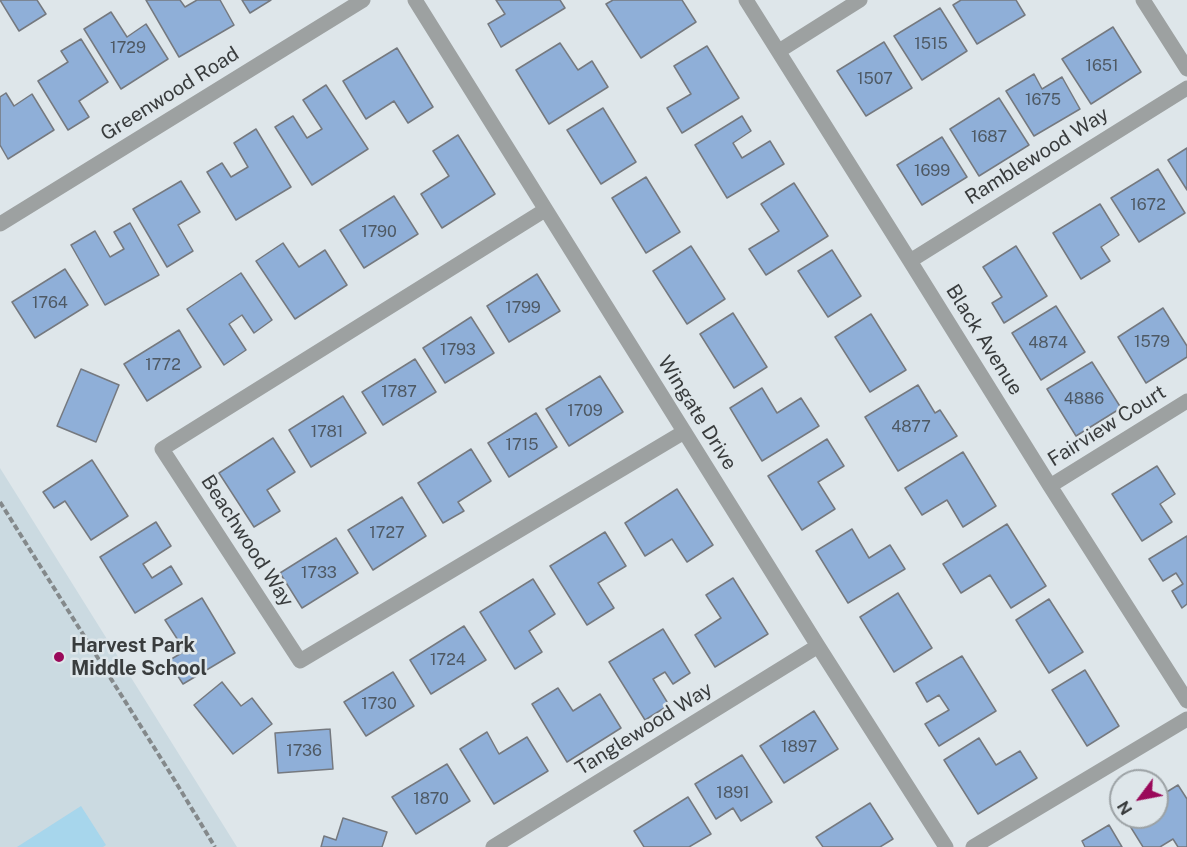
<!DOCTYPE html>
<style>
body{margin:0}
#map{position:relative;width:1187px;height:847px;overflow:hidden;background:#dee6ea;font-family:"Public Sans",sans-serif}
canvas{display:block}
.north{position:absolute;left:1109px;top:769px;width:60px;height:60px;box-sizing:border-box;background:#dee6ea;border:2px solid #9ca2a5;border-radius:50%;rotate:238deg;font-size:16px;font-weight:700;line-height:24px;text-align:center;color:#393c3d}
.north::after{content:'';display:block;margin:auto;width:21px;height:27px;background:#9a095a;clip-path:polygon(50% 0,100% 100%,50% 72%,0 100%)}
</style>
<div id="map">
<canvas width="1187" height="847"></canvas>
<div class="north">N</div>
</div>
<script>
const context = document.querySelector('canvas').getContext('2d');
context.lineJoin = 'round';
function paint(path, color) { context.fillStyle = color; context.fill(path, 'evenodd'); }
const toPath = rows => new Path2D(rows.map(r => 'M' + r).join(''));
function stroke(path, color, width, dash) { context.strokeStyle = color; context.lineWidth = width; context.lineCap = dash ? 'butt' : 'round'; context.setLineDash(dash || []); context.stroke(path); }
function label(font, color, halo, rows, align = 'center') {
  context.font = font + ' "Public Sans",sans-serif'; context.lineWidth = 5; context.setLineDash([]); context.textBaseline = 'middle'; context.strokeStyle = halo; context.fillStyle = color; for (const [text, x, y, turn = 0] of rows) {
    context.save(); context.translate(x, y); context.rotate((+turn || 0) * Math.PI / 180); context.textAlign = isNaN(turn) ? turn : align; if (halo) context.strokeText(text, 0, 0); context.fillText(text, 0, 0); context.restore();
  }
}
paint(toPath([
 [0,468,237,847,0,847]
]), '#cbdae1');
paint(toPath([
 [81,806,106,845,103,847,17,847]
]), '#a7d6ec');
const building = toPath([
 [0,0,37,0,46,14,19,31,0,0],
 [146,0,180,0,185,7,197,0,220,0,234,25,179,57,146,0],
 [242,0,271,0,250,13,242,0],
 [496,0,560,0,565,8,501,47,488,24,505,14,496,0],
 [613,0,682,0,696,22,641,58,606,4,613,0],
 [961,0,1016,0,1025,15,977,44,953,5,961,0],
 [940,8,967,51,922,80,894,36,940,8],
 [111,12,127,37,146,24,168,59,121,89,84,29,111,12],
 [1113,27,1141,72,1091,104,1062,59,1113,27],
 [81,39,108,82,79,101,89,117,68,130,38,81,68,62,61,51,81,39],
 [884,42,912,88,866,116,837,71,884,42],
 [560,43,578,70,592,61,608,87,549,124,516,70,560,43],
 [707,46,739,98,682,133,667,108,691,94,674,66,707,46],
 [397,48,433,107,408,123,394,101,366,119,343,81,397,48],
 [1034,74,1042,89,1062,77,1080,109,1034,136,1006,91,1034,74],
 [326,85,368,149,312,185,275,127,293,116,307,138,322,129,303,100,326,85],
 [6,93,14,106,32,94,54,130,8,159,0,145,0,97,6,93],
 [999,98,1029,145,979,176,950,129,999,98],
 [603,108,636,162,601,184,567,130,603,108],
 [742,116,751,131,733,143,742,158,770,141,784,164,727,198,695,145,742,116],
 [256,129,291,187,236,220,207,172,222,163,231,177,248,167,234,143,256,129],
 [458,135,495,194,442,228,421,194,449,176,433,151,458,135],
 [942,137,967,177,922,205,897,165,942,137],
 [1187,148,1187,190,1168,160,1187,148],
 [1158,169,1185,213,1139,242,1111,198,1158,169],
 [646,177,680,232,646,253,612,198,646,177],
 [181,181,200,212,178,225,193,251,167,267,133,209,181,181],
 [794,183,828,236,766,275,749,249,779,231,761,204,794,183],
 [394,196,418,234,364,268,340,230,394,196],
 [1100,204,1119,235,1101,247,1110,261,1081,279,1053,233,1100,204],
 [130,223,159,275,105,305,71,245,95,231,110,257,124,249,114,232,130,223],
 [283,243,299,267,325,250,347,285,295,319,256,261,283,243],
 [691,246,725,299,687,324,653,271,691,246],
 [1016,246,1047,296,1004,323,992,303,1002,297,983,267,1016,246],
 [832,250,861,296,828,317,798,271,832,250],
 [65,269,88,305,35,338,12,302,65,269],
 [241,273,272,320,254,333,242,315,229,324,246,350,224,365,187,309,241,273],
 [537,274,560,311,509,342,487,306,537,274],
 [1056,306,1085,352,1041,380,1012,333,1056,306],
 [1163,308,1187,346,1187,357,1146,383,1118,337,1163,308],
 [733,313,767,367,734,388,700,334,733,313],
 [871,314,906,370,870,392,835,337,871,314],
 [471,317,494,353,445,383,423,348,471,317],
 [179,330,201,367,147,401,124,364,179,330],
 [415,359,436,392,383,425,362,392,415,359],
 [1092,362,1121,408,1076,436,1047,389,1092,362],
 [81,369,119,385,96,442,57,426,81,369],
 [600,376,623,412,569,446,546,409,600,376],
 [918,385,935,413,940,410,957,436,898,471,865,417,918,385],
 [762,388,777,413,801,398,819,426,762,461,730,408,762,388],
 [343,396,366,433,311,467,289,430,343,396],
 [536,413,557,447,509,477,488,443,536,413],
 [273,438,295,472,267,490,280,511,254,527,219,473,273,438],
 [827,439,844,466,818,482,835,509,802,530,768,476,827,439],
 [471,449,491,481,458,502,464,511,443,523,418,483,471,449],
 [963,452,996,506,963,527,947,500,922,515,905,488,963,452],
 [92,460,128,516,91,540,65,501,54,508,43,492,92,460],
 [1157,466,1175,494,1160,504,1172,522,1142,541,1112,494,1157,466],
 [677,489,713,545,687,562,672,539,645,556,625,523,677,489],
 [402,497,426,536,373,570,348,530,402,497],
 [156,522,171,546,143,564,152,578,171,566,182,584,135,613,100,557,156,522],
 [1007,524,1046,586,1011,608,990,575,961,593,943,564,1007,524],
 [852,529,869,558,890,545,905,569,848,603,816,551,852,529],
 [605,532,626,566,598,583,614,608,587,625,550,566,605,532],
 [1187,536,1187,604,1182,608,1172,591,1183,584,1176,573,1163,581,1149,559,1187,536],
 [336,538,358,573,302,608,280,573,336,538],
 [733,578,768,634,715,667,695,635,721,618,706,595,733,578],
 [533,579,555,614,529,631,542,652,515,669,480,612,533,579],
 [898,593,932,648,894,672,860,617,898,593],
 [202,598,235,653,183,684,168,661,185,651,165,620,202,598],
 [1049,599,1083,652,1049,673,1016,620,1049,599],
 [464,626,486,660,431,694,410,660,464,626],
 [663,629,690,673,673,684,665,672,653,679,669,705,645,720,609,662,663,629],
 [962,656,996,711,939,746,925,724,949,710,939,695,927,702,916,683,962,656],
 [1085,670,1119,726,1087,746,1052,690,1085,670],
 [393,672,414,706,366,736,344,702,393,672],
 [222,682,241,706,252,698,272,724,233,754,194,705,222,682],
 [558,688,573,711,600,694,621,728,567,762,532,704,558,688],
 [814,711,838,749,784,783,760,746,814,711],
 [330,729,333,769,278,773,275,733,330,729],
 [487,732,499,754,527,737,548,771,494,804,460,749,487,732],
 [979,738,996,765,1020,751,1037,778,978,814,944,760,979,738],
 [742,755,772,802,741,821,733,808,716,819,695,784,742,755],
 [447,764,470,801,416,834,392,797,447,764],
 [1178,785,1187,799,1187,847,1178,847,1173,839,1160,847,1143,847,1125,818,1157,817,1157,798,1178,785],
 [688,797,711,834,689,847,644,847,634,831,688,797],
 [870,803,893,839,880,847,823,847,816,837,870,803],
 [343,818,387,832,382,847,321,847,324,836,336,840,343,818],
 [1109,825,1122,847,1085,847,1082,841,1109,825]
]);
paint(building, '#8fafd8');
stroke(building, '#75797f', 1.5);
stroke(toPath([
 [0,502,172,776,215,847]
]), '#84898b', 4, [6, 3]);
stroke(toPath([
 [415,0,818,646,946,847],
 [746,0,910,261,1050,486,1187,701],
 [1143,0,1187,69],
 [779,51,860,0],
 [545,210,162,449,300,661,684,432],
 [0,224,363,0],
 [910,261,1187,88],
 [1050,486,1187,401],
 [493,847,818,646],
 [973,847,1187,719]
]), '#9da1a1', 15);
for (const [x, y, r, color] of [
 [59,657,6,"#9a095a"]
]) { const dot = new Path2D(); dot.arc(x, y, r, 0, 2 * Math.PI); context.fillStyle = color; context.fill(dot); stroke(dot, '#dee6ea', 2); }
label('16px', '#4e5964', null, [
 ["1515",931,44],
 ["1729",128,48],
 ["1651",1102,66],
 ["1507",875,79],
 ["1675",1043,100],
 ["1687",989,137],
 ["1699",932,171],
 ["1672",1148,205],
 ["1790",379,232],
 ["1764",50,303],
 ["1799",523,308],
 ["1579",1152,342],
 ["4874",1048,343],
 ["1793",458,350],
 ["1772",163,365],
 ["1787",399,392],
 ["4886",1084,399],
 ["1709",585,411],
 ["4877",911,427],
 ["1781",327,432],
 ["1715",522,445],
 ["1727",387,533],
 ["1733",319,573],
 ["1724",448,660],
 ["1730",379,704],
 ["1897",799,747],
 ["1736",304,751],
 ["1891",733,793],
 ["1870",431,799]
]);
label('20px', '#393c3d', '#dee6ea', [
 ["Greenwood Road",170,94,-32],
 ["Ramblewood Way",1037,156,-32],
 ["Black Avenue",984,340,58],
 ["Wingate Drive",697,413,58],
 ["Fairview Court",1107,426,-32],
 ["Beachwood Way",247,541,57],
 ["Tanglewood Way",644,729,-32]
]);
label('bold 20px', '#393c3d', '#dee6ea', [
 ["Harvest Park",71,646],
 ["Middle School",71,669]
], 'left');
</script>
